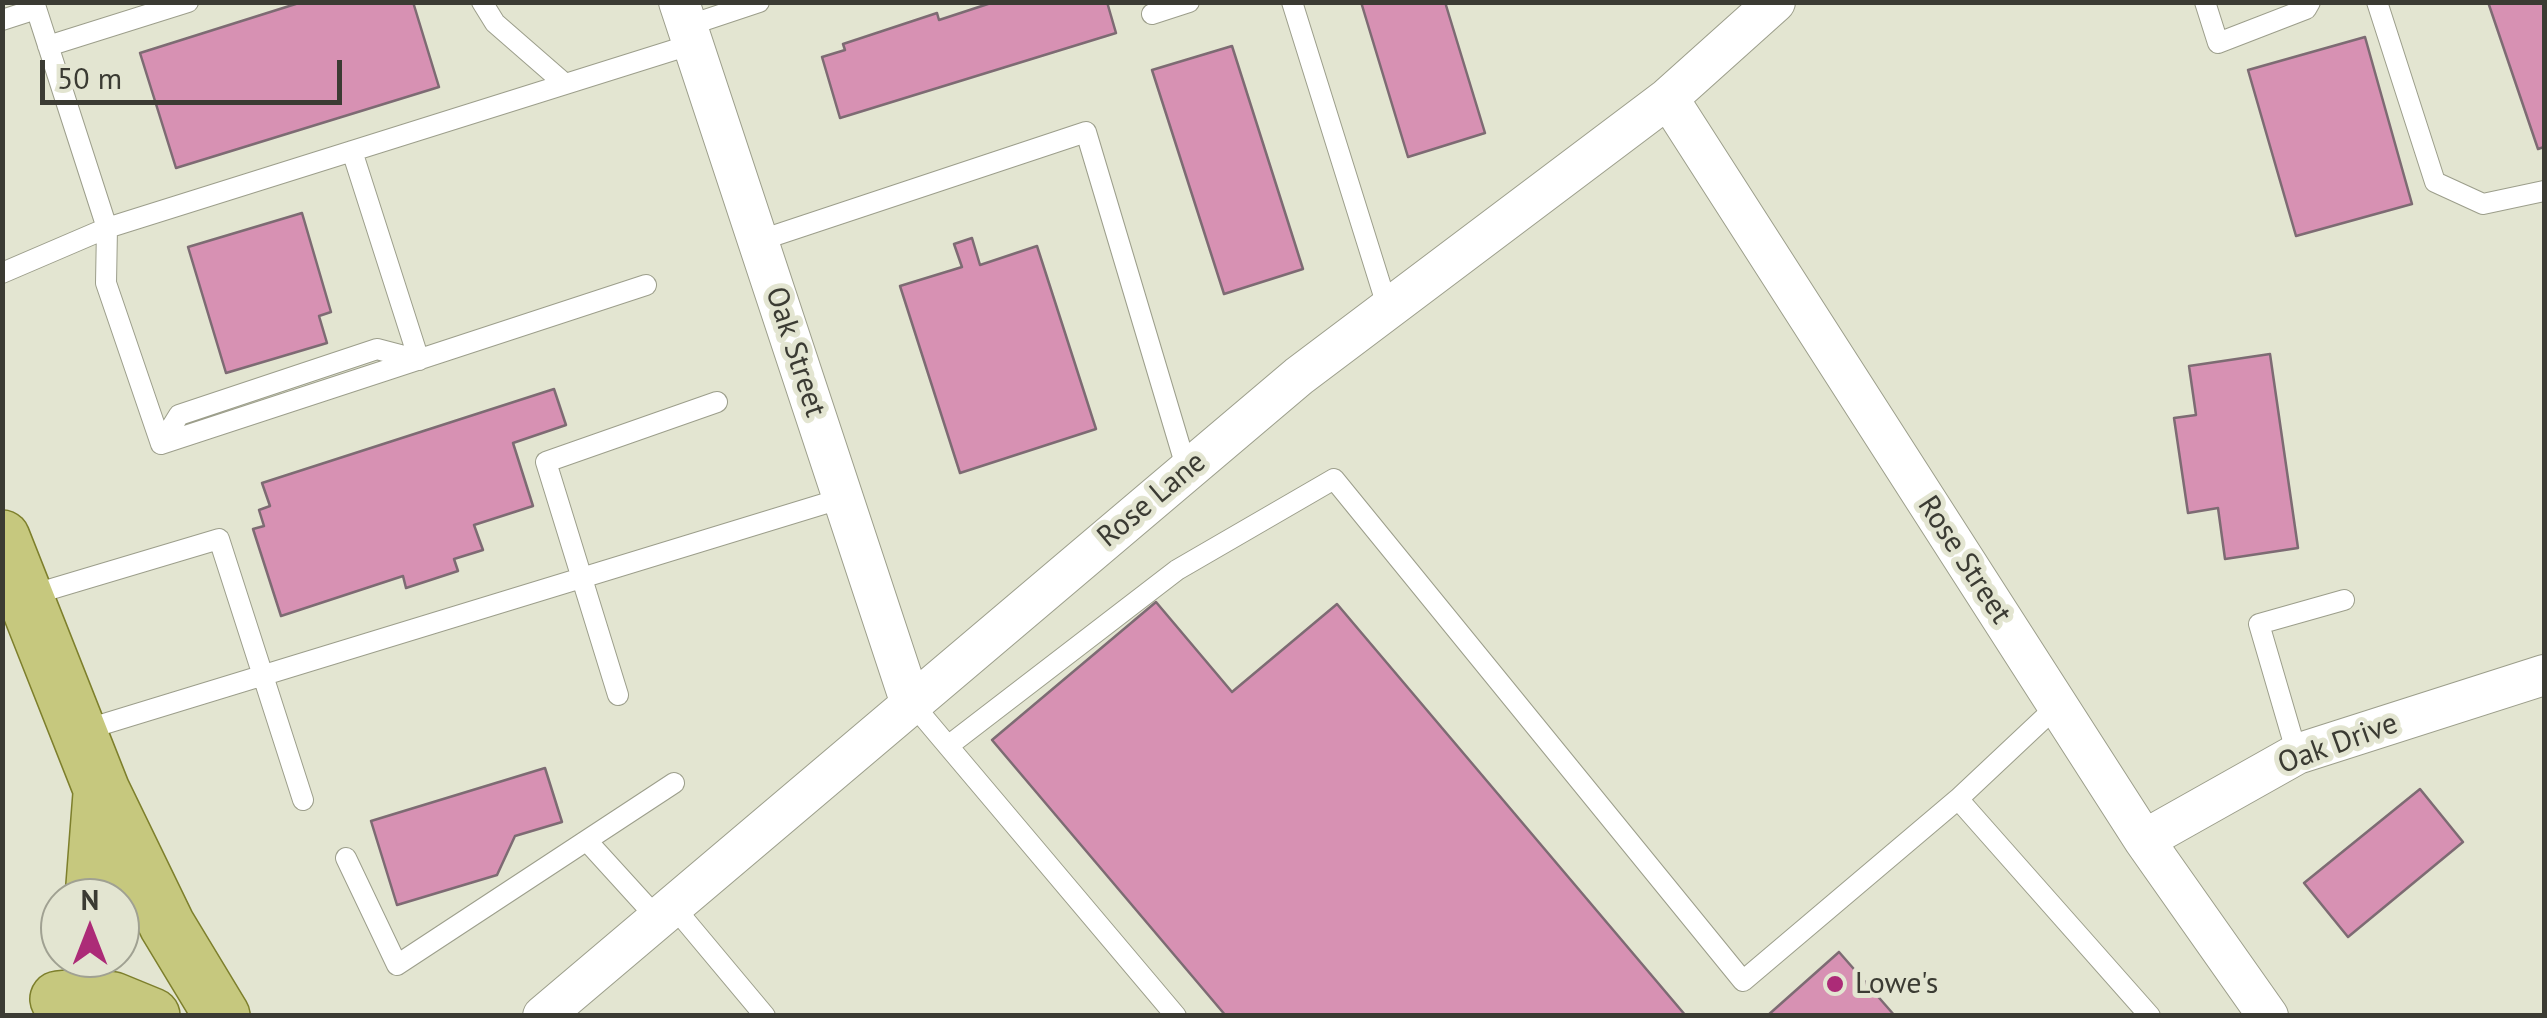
<!DOCTYPE html>
<style>
body{margin:0}
#map{position:relative;width:2547px;height:1018px;overflow:hidden;background:#e3e5d1;font-family:"PT Sans",sans-serif}
canvas{display:block}
.frame{position:absolute;inset:0;border:5px solid #3b3b33;pointer-events:none}
.north{position:absolute;left:40px;top:878px;width:100px;height:100px;box-sizing:border-box;background:#e3e5d1;border:2px solid #a0a192;border-radius:50%;rotate:0deg;font-size:28px;font-weight:700;line-height:40px;text-align:center;color:#3b3b33}
.north::after{content:'';display:block;margin:auto;width:35px;height:45px;background:#ac2b77;clip-path:polygon(50% 0,100% 100%,50% 72%,0 100%)}
.scale{position:absolute;left:40px;top:60px;width:302px;height:45px;box-sizing:border-box;border:5px solid #3b3b33;border-top:0;padding-left:12px;font-size:30px;line-height:35px;white-space:nowrap;color:#3b3b33;-webkit-text-stroke:8px #e3e5d1;paint-order:stroke}
</style>
<div id="map">
<canvas width="2547" height="1018"></canvas>
<div class="frame"></div>
<div class="north">N</div>
<div class="scale">50 m</div>
</div>
<script>
const context = document.querySelector('canvas').getContext('2d');
context.lineJoin = 'round';
function paint(path, color) { context.fillStyle = color; context.fill(path, 'evenodd'); }
const toPath = rows => new Path2D(rows.map(r => 'M' + r).join(''));
function stroke(path, color, width, dash) { context.strokeStyle = color; context.lineWidth = width; context.lineCap = dash ? 'butt' : 'round'; context.setLineDash(dash || []); context.stroke(path); }
function label(font, color, halo, rows, align = 'center') {
  context.font = font + ' "PT Sans",sans-serif'; context.lineWidth = 10; context.setLineDash([]); context.textBaseline = 'middle'; context.strokeStyle = halo; context.fillStyle = color; for (const [text, x, y, turn = 0] of rows) {
    context.save(); context.translate(x, y); context.rotate((+turn || 0) * Math.PI / 180); context.textAlign = isNaN(turn) ? turn : align; if (halo) context.strokeText(text, 0, 0); context.fillText(text, 0, 0); context.restore();
  }
}
const building = toPath([
 [302,2,413,2,439,87,176,168,140,53,302,2],
 [994,2,1107,2,1116,33,840,118,822,57,845,50,843,44,937,13,939,20,994,2],
 [1361,2,1445,2,1485,133,1408,157,1361,2],
 [2488,2,2544,2,2544,147,2538,149,2488,2],
 [2365,37,2412,204,2296,236,2248,70,2365,37],
 [1232,46,1303,269,1224,294,1152,70,1232,46],
 [302,213,331,312,319,316,327,343,226,373,188,247,302,213],
 [972,238,980,265,1037,246,1096,429,960,473,900,286,962,267,954,244,972,238],
 [2270,354,2298,548,2225,559,2218,508,2188,513,2174,418,2196,415,2189,366,2270,354],
 [554,389,566,425,513,443,533,506,474,525,483,550,454,559,458,571,406,588,403,576,281,616,253,529,264,526,259,510,270,506,262,483,554,389],
 [1156,602,1232,692,1337,604,1686,1016,1226,1016,992,740,1156,602],
 [545,768,562,822,515,836,497,875,397,905,371,821,545,768],
 [2420,789,2463,842,2348,937,2304,883,2420,789],
 [1839,952,1895,1016,1767,1016,1839,952]
]);
paint(building, '#d791b3');
stroke(building, '#7d6b73', 2.5);
const lane = toPath([
 [34,2,107,228,106,283,161,444],
 [482,2,495,23,565,84],
 [1292,2,1388,309],
 [2205,2,2218,43,2306,9,2310,2],
 [2377,2,2435,182,2483,204,2544,191],
 [1152,14,1189,2],
 [2,20,36,9],
 [687,26,759,2],
 [48,46,188,2],
 [352,151,419,360],
 [758,241,1086,132,1187,470],
 [2,273,107,228,693,44],
 [161,444,646,285],
 [161,444,179,415,377,349,419,360],
 [28,596,219,539,303,800],
 [618,695,546,462,717,402],
 [910,701,1176,1016],
 [2057,706,1958,799,2150,1016],
 [81,731,843,498],
 [948,746,1177,570,1334,479,1743,981,1958,799],
 [2297,754,2259,624,2344,600],
 [587,841,658,919],
 [346,858,397,965,674,783],
 [673,906,765,1016]
]);
const street = toPath([
 [679,2,910,701],
 [1668,98,2144,840,2268,1016],
 [2144,840,2297,754,2544,675],
 [543,1016,1299,376,1668,98,1775,2]
]);
const primary = toPath([
 [2,538,102,791,167,925,222,1016],
 [93,898,101,794],
 [58,999,86,996,113,1000,152,1016]
]);
stroke(lane, '#9c9e8b', 22);
stroke(street, '#9c9e8b', 42);
stroke(primary, '#7d7f2c', 58);
stroke(lane, '#fff', 20);
stroke(street, '#fff', 40);
stroke(primary, '#c6c87e', 55);
for (const [x, y, r, color] of [
 [1835,984,10,"#ac2b77"]
]) { const dot = new Path2D(); dot.arc(x, y, r, 0, 2 * Math.PI); context.fillStyle = color; context.fill(dot); stroke(dot, '#e3e5d1', 4); }
label('30px', '#3b3b33', '#e3e5d1', [
 ["Oak Street",795,352,72],
 ["Rose Lane",1152,500,-40],
 ["Rose Street",1964,560,57],
 ["Oak Drive",2338,744,-20]
]);
label('30px', '#3b3b33', '#e3e5d1', [
 ["Lowe's",1855,984]
], 'left');
</script>
